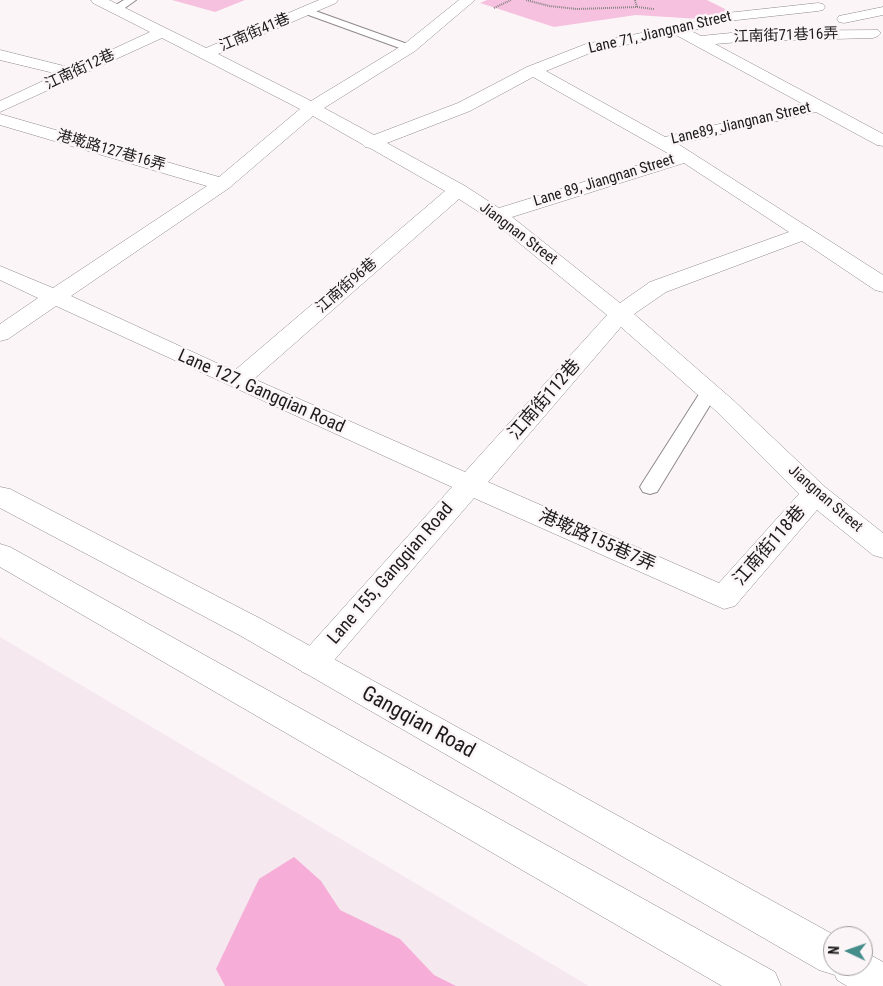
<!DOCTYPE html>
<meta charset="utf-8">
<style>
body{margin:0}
#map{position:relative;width:883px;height:986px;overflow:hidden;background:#fcf5f8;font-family:"Roboto Condensed",sans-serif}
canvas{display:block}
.north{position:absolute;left:823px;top:926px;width:50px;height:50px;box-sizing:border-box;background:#fcf5f8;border:1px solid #a29da0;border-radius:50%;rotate:273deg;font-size:14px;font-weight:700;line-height:20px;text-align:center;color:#1c1a1b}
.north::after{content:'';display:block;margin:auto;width:18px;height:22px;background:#458d8b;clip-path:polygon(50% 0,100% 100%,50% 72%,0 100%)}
</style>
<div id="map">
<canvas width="883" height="986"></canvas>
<div class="north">N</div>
</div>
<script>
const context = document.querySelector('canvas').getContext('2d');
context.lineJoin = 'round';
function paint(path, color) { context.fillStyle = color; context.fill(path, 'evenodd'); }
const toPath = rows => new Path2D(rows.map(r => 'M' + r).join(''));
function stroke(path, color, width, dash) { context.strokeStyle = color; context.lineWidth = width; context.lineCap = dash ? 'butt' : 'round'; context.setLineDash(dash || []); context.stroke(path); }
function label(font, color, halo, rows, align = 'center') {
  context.font = font + ' "Roboto Condensed","Noto Sans TC",sans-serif'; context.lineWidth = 5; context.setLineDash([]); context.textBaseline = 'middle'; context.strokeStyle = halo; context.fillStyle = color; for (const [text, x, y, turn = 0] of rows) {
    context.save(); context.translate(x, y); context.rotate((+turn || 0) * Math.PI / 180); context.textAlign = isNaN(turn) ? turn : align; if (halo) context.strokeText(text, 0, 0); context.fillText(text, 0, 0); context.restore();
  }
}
paint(toPath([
 [0,637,589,986,0,986]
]), '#f6e8ef');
paint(toPath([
 [172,0,245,0,215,12],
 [487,0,707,0,731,12,699,19,636,15,554,27,480,3]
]), '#f6c1de');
paint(toPath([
 [294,857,321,881,340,910,400,939,434,975,456,986,225,986,216,969,259,879]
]), '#f6add7');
const service = toPath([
 [124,0,136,0,122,10,114,10,113,8,114,6,124,0],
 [307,8,413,46,415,48,409,51,405,50,303,13,302,11,303,9,307,8],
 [709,387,715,388,718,392,657,492,650,494,643,492,640,487,643,482,703,388,709,387]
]);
const minor = toPath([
 [91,0,109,0,206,48,319,0,338,0,336,3,218,54,311,101,403,45,459,0,475,0,415,51,324,108,374,135,458,103,527,67,586,44,677,26,727,13,818,3,823,4,825,7,823,10,818,11,728,21,691,31,701,36,751,31,878,30,881,33,878,36,873,38,751,41,715,44,883,134,883,146,877,145,816,112,678,144,883,275,883,292,875,290,802,241,666,292,634,314,733,400,825,487,883,533,883,558,873,555,817,510,735,606,724,609,474,498,324,672,313,676,302,672,297,663,302,654,452,487,56,306,8,339,0,341,0,324,38,298,0,280,0,266,53,288,207,186,0,125,0,114,219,177,300,109,162,38,0,112,0,101,58,74,0,60,0,50,72,68,150,32,93,3,91,0],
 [676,35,803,104,665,137,546,71,595,51,676,35],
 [533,77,671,155,499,208,465,186,387,143,470,111,533,77],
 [313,116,362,144,365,147,370,148,445,191,234,371,71,296,229,188,313,116],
 [684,163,789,232,650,282,620,303,512,217,684,163],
 [459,199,490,219,607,315,465,472,254,379,459,199],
 [621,327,715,410,799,494,719,583,488,482,621,327],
 [883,7,883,15,844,23,839,22,837,19,839,16,883,7]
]);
const tertiary = toPath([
 [0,487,10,489,263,620,836,936,833,936,833,966,863,966,863,951,883,962,883,986,847,986,837,980,835,975,819,970,241,636,0,508,0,487],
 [0,544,10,547,775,972,781,986,722,986,0,567,0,544]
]);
stroke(service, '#8f898c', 2);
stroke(minor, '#8f898c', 1);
stroke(tertiary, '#8f898c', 1);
stroke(toPath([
 [526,0,549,6,577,9,637,7,654,9],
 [635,0,637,7],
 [494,8,511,0]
]), '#898486', 2, [1, 1]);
paint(service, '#fff');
paint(minor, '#fff');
paint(tertiary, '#fff');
label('15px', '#1c1a1b', '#fcf5f8', [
 ["江南街41巷",255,33,-23],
 ["Lane 71, Jiangnan Street",660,33,-13],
 ["江南街71巷16弄",786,36,-2],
 ["江南街12巷",80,70,-25],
 ["Lane89, Jiangnan Street",741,124,-13],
 ["港墘路127巷16弄",111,151,16],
 ["Lane 89, Jiangnan Street",604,181,-17],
 ["Jiangnan Street",518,234,37],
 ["江南街96巷",347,286,-41],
 ["Jiangnan Street",825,499,41]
]);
label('18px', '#1c1a1b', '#fcf5f8', [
 ["Lane 127, Gangqian Road",261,392,24],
 ["江南街112巷",545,400,-49],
 ["港墘路155巷7弄",597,541,24],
 ["江南街118巷",770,546,-49],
 ["Lane 155, Gangqian Road",391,574,-49]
]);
label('21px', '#1c1a1b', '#fcf5f8', [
 ["Gangqian Road",418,723,29]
]);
</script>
